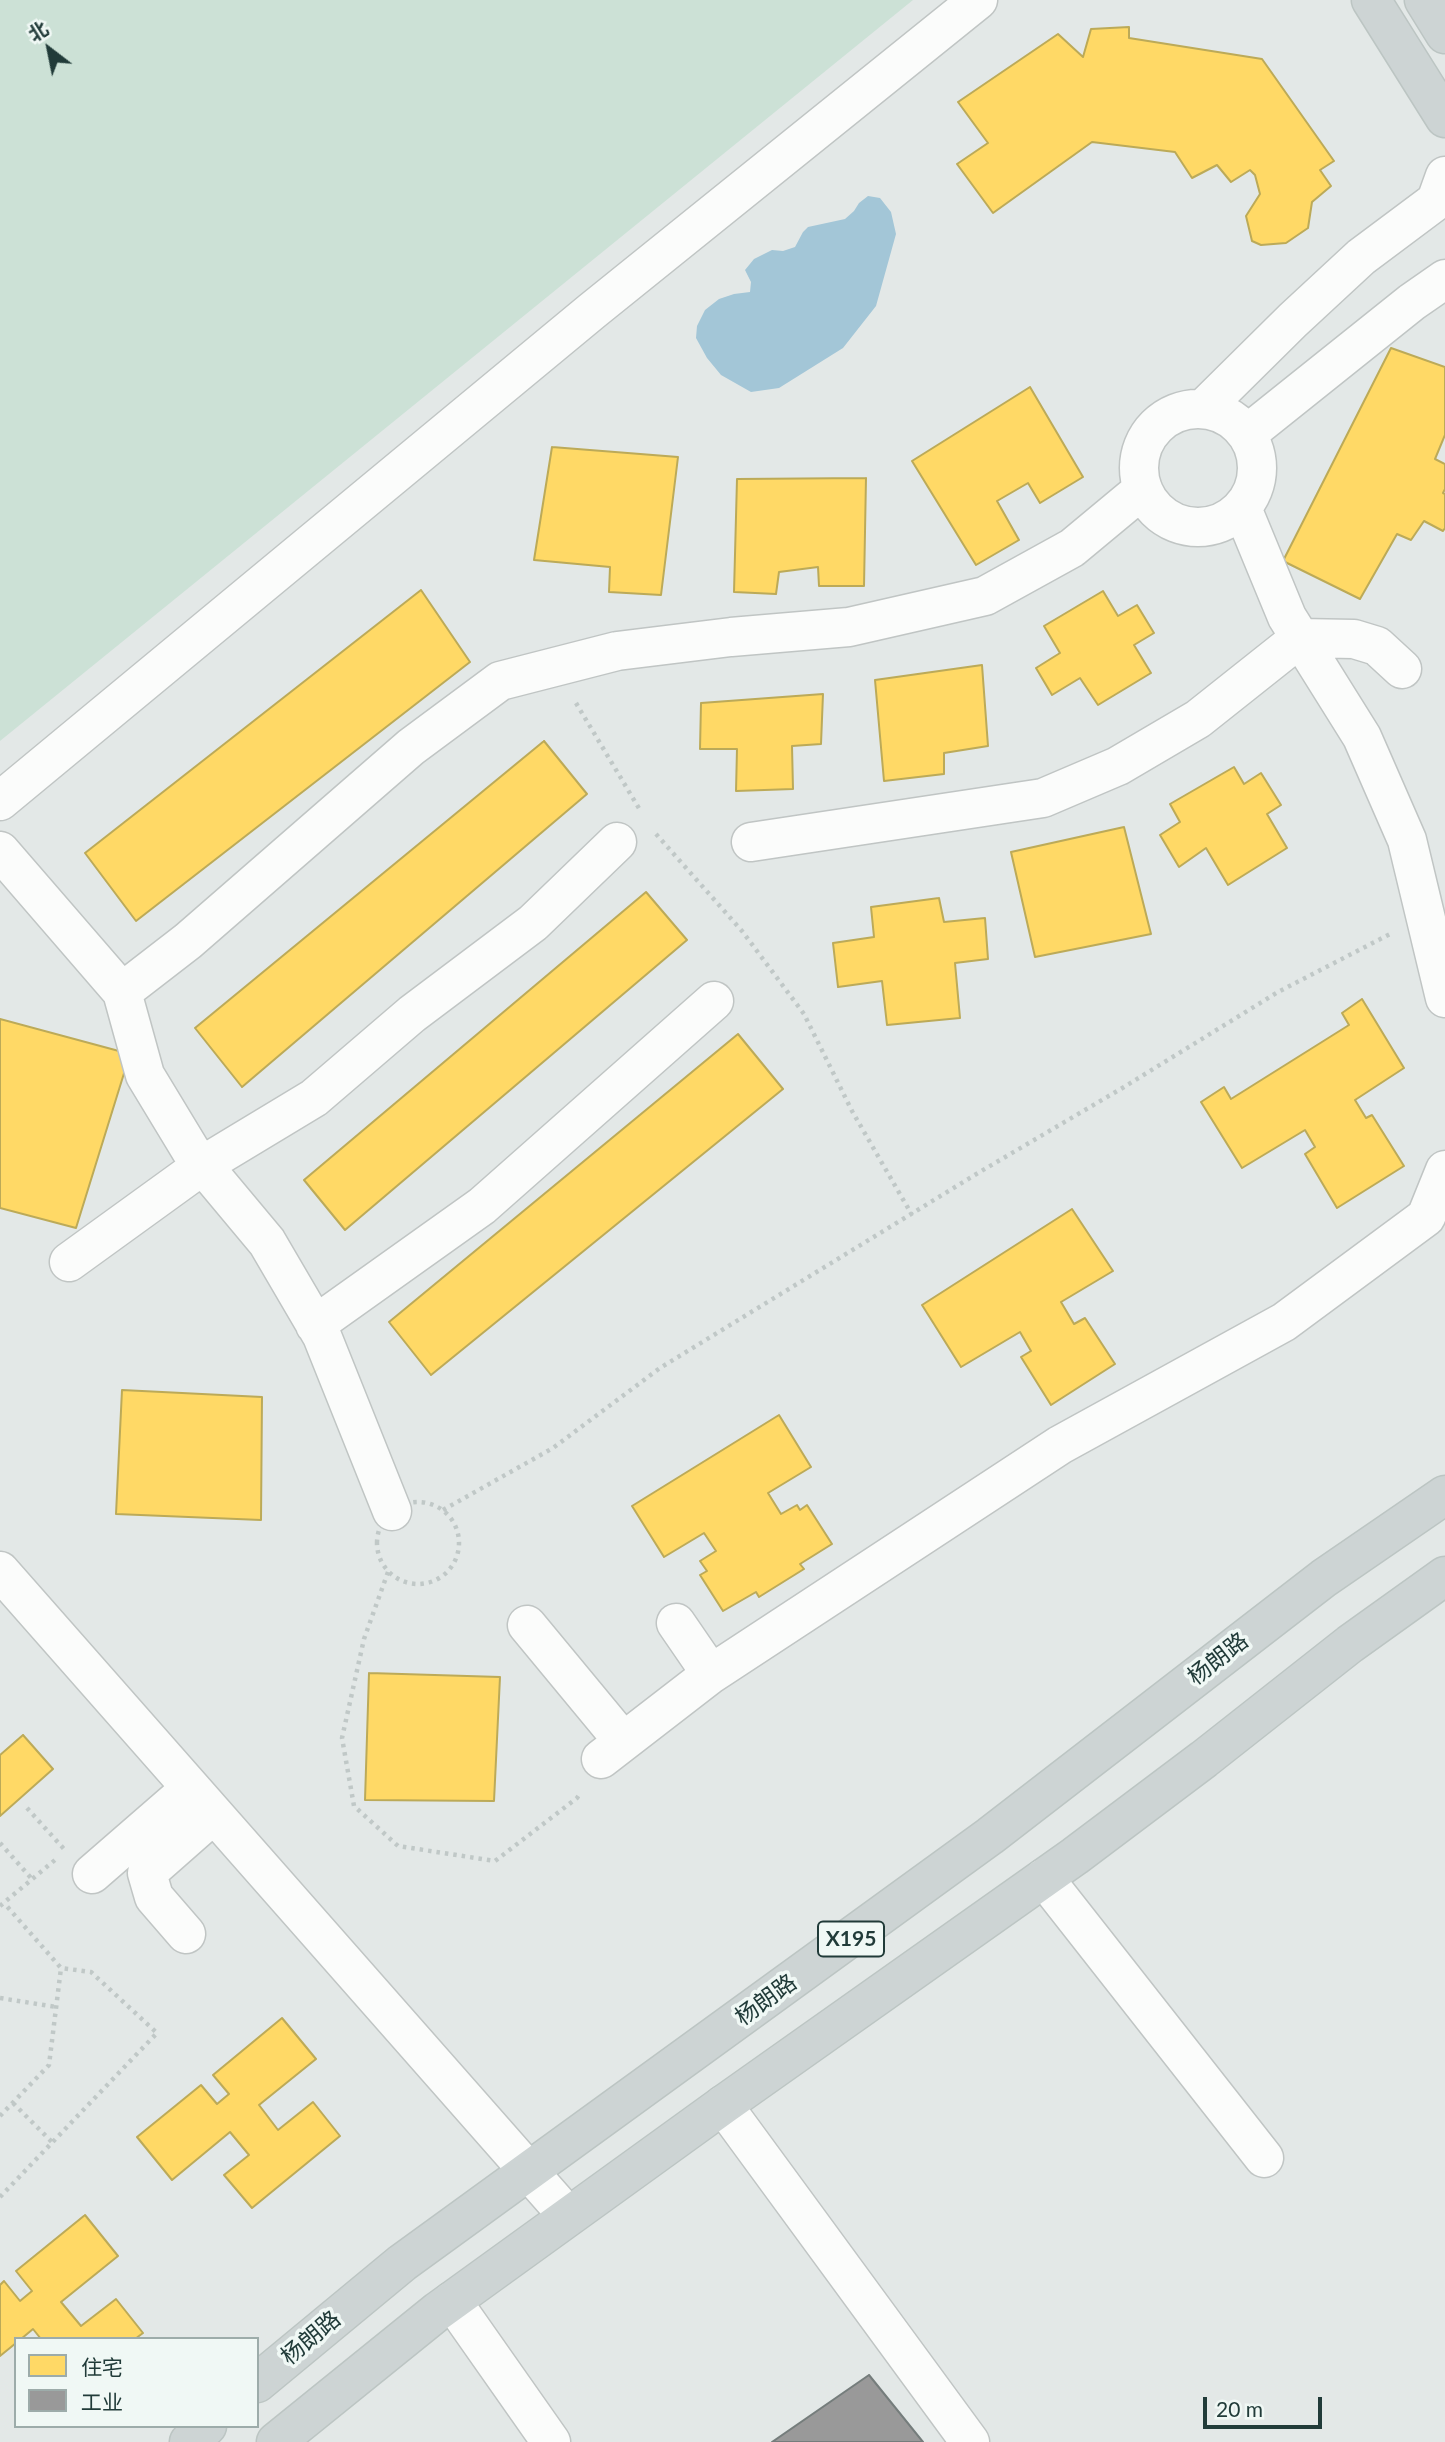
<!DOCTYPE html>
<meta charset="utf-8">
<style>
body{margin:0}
#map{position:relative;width:1445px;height:2442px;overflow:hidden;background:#e3e8e7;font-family:Lato,"Noto Sans SC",sans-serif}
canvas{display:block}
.legend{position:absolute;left:14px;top:2337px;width:245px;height:91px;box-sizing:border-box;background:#f0f8f5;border:2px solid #9dacaa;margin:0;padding:9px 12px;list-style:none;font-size:21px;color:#213b39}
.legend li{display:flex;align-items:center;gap:14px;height:35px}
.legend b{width:35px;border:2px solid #9dacaa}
.north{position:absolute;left:14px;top:14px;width:70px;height:70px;-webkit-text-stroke:5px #f0f8f5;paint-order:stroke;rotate:328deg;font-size:19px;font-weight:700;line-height:28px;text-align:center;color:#213b39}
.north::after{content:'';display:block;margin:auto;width:24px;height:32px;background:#213b39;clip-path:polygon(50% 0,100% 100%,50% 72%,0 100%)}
.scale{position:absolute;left:1203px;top:2397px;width:119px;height:32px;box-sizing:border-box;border:4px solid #213b39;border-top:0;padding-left:9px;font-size:21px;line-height:24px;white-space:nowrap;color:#213b39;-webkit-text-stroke:5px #f0f8f5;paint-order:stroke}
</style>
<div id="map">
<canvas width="1445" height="2442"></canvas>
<ul class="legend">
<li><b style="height:19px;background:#ffd966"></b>住宅</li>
<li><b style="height:19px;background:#999"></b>工业</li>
</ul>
<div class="north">北</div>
<div class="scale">20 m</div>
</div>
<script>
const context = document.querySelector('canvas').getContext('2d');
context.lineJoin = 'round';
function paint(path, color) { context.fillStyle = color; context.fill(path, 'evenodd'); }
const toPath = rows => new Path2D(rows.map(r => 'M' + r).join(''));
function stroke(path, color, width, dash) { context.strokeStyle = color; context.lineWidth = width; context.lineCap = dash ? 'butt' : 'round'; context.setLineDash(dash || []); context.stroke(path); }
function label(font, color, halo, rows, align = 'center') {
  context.font = font + ' Lato,"Noto Sans SC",sans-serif'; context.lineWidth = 7; context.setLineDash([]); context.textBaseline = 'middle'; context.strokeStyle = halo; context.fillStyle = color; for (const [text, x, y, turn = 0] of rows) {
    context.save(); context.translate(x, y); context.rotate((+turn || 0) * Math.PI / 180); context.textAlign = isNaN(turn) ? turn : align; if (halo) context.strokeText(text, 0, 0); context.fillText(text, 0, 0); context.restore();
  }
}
paint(toPath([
 [0,0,913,0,0,741]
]), '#cce1d6');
paint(toPath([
 [868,196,880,198,891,212,896,234,876,306,843,348,779,388,751,392,721,375,707,358,696,338,697,326,705,310,719,299,734,294,750,292,751,282,745,270,754,259,772,250,783,251,795,247,803,232,808,227,845,219,854,211,859,203]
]), '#a3c6d7');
const homes = toPath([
 [1129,27,1129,38,1262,59,1334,161,1320,170,1331,186,1312,202,1308,228,1286,243,1261,245,1252,241,1246,216,1260,194,1255,175,1250,170,1231,182,1217,165,1192,178,1175,152,1092,142,993,213,957,164,988,143,958,102,1058,34,1083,57,1091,29,1129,27],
 [1391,348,1445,367,1445,435,1435,459,1445,464,1445,489,1443,493,1445,494,1445,528,1443,531,1424,521,1411,540,1397,534,1360,599,1283,561,1391,348],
 [1030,387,1083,477,1040,503,1028,483,997,501,1019,540,976,565,912,461,1030,387],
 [552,447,678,457,661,595,609,592,610,567,534,560,552,447],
 [866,478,864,586,819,586,818,567,779,572,776,594,734,592,737,479,866,478],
 [421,590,470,662,136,921,85,853,421,590],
 [1103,591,1118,616,1137,605,1154,633,1134,645,1151,673,1098,705,1080,678,1052,695,1036,668,1060,653,1044,626,1103,591],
 [982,665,988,746,944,753,944,774,884,781,875,680,982,665],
 [823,694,821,744,792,746,793,789,736,791,737,749,700,749,701,703,823,694],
 [544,741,587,794,242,1087,195,1028,544,741],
 [1234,767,1244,784,1261,773,1281,805,1267,814,1287,848,1228,885,1206,848,1179,867,1160,835,1180,822,1170,804,1234,767],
 [1124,827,1151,934,1035,957,1011,852,1124,827],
 [646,892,687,940,345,1230,304,1180,646,892],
 [939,898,944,922,985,918,988,959,955,963,960,1018,887,1025,882,981,838,987,833,943,874,937,871,907,939,898],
 [1362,999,1404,1068,1355,1100,1366,1118,1372,1115,1404,1166,1337,1208,1305,1154,1315,1147,1305,1130,1242,1168,1201,1102,1224,1087,1231,1099,1349,1025,1342,1013,1362,999],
 [0,1019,130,1054,76,1228,0,1208,0,1019],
 [738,1034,783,1089,431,1375,389,1322,738,1034],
 [1072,1209,1113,1271,1061,1302,1074,1324,1085,1318,1115,1364,1051,1405,1021,1357,1031,1351,1020,1332,961,1367,922,1305,1072,1209],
 [122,1390,262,1397,261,1520,116,1514,122,1390],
 [779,1415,811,1467,768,1493,781,1514,797,1505,800,1510,807,1505,832,1544,800,1564,804,1569,759,1597,756,1592,723,1611,700,1575,707,1571,700,1561,716,1551,704,1533,664,1557,632,1506,779,1415],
 [369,1673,500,1677,494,1801,365,1800,369,1673],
 [23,1735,53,1769,0,1816,0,1755,23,1735],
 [282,2018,316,2059,259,2105,278,2130,313,2102,340,2136,252,2208,224,2175,249,2155,230,2132,172,2180,137,2137,201,2085,217,2104,229,2094,213,2075,282,2018],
 [85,2215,118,2256,61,2302,81,2326,116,2299,143,2333,135,2339,41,2339,33,2329,21,2339,16,2339,16,2343,0,2356,0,2285,4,2281,20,2301,32,2291,16,2271,85,2215]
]);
paint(homes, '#ffd966');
stroke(homes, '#bcaa58', 2);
const industry = toPath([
 [869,2375,923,2442,772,2442,869,2375]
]);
paint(industry, '#999');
stroke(industry, '#757d7c', 2);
const minor = toPath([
 [1203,409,1293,320,1361,257,1436,201,1445,176],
 '1139 468a59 59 0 1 1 118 0a59 59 0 1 1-118 0Z',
 [1247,434,1412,302,1445,279],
 [1242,508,1287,617,1362,737,1407,840,1445,998],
 [0,801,592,311,978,0],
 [751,842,1043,798,1118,766,1198,719,1300,638,1354,639,1377,646,1402,669],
 [0,851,122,992],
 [69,1262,203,1165,314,1098,412,1014,533,923,617,842],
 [315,1325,482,1206,714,1001],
 [392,1511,322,1336,267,1242,191,1151,145,1075,122,992,188,941,411,747,500,681,617,651,731,637,849,627,985,596,1072,548,1143,489],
 [0,1571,568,2216],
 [676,1623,711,1674],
 [527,1625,623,1741],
 [601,1759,711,1674,1060,1445,1284,1322,1426,1217,1445,1170],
 [92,1874,191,1788],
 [1044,1878,1264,2158],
 [186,1934,154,1897,147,1873,214,1814],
 [723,2105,970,2442],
 [452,2301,551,2442]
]);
const major = toPath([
 [1371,0,1445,118],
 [1424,0,1445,34],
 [257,2383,402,2263,990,1836,1324,1578,1445,1495],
 [189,2442,207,2426],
 [276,2442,438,2311,723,2105,1075,1856,1204,1759,1350,1644,1445,1576]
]);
stroke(minor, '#c0c5c4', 41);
stroke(major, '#bcc5c3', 41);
stroke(toPath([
 [576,703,640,810],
 [656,834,742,931,804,1014,852,1111,912,1215],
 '377 1543a41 41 0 1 1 82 0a41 41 0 1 1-82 0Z',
 [443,1510,553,1448,660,1368,978,1173,1124,1087,1278,992,1390,934],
 [388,1572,364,1639,342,1738,354,1806,398,1846,495,1861,577,1798,581,1792],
 [27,1808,64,1849],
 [0,1843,32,1879],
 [0,1906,55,1860],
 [0,1998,56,2007],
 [13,2103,53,2143],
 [0,2116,49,2065,61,1968],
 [0,2197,157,2033,91,1972,61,1968,4,1903]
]), '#c0c8c7', 4.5, [3.5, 5]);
stroke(minor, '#fbfcfb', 38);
stroke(major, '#cdd4d4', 38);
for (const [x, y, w] of [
 [851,1939,66]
]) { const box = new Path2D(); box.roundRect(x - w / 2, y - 17.5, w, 35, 5); context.fillStyle = '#f0f8f5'; context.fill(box); stroke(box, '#213b39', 2); }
label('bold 21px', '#213b39', null, [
 ["X195",851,1939]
]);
label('23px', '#213b39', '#f0f8f5', [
 ["杨朗路",1218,1659,-38],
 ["杨朗路",766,2000,-36],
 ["杨朗路",311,2338,-40]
]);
</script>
